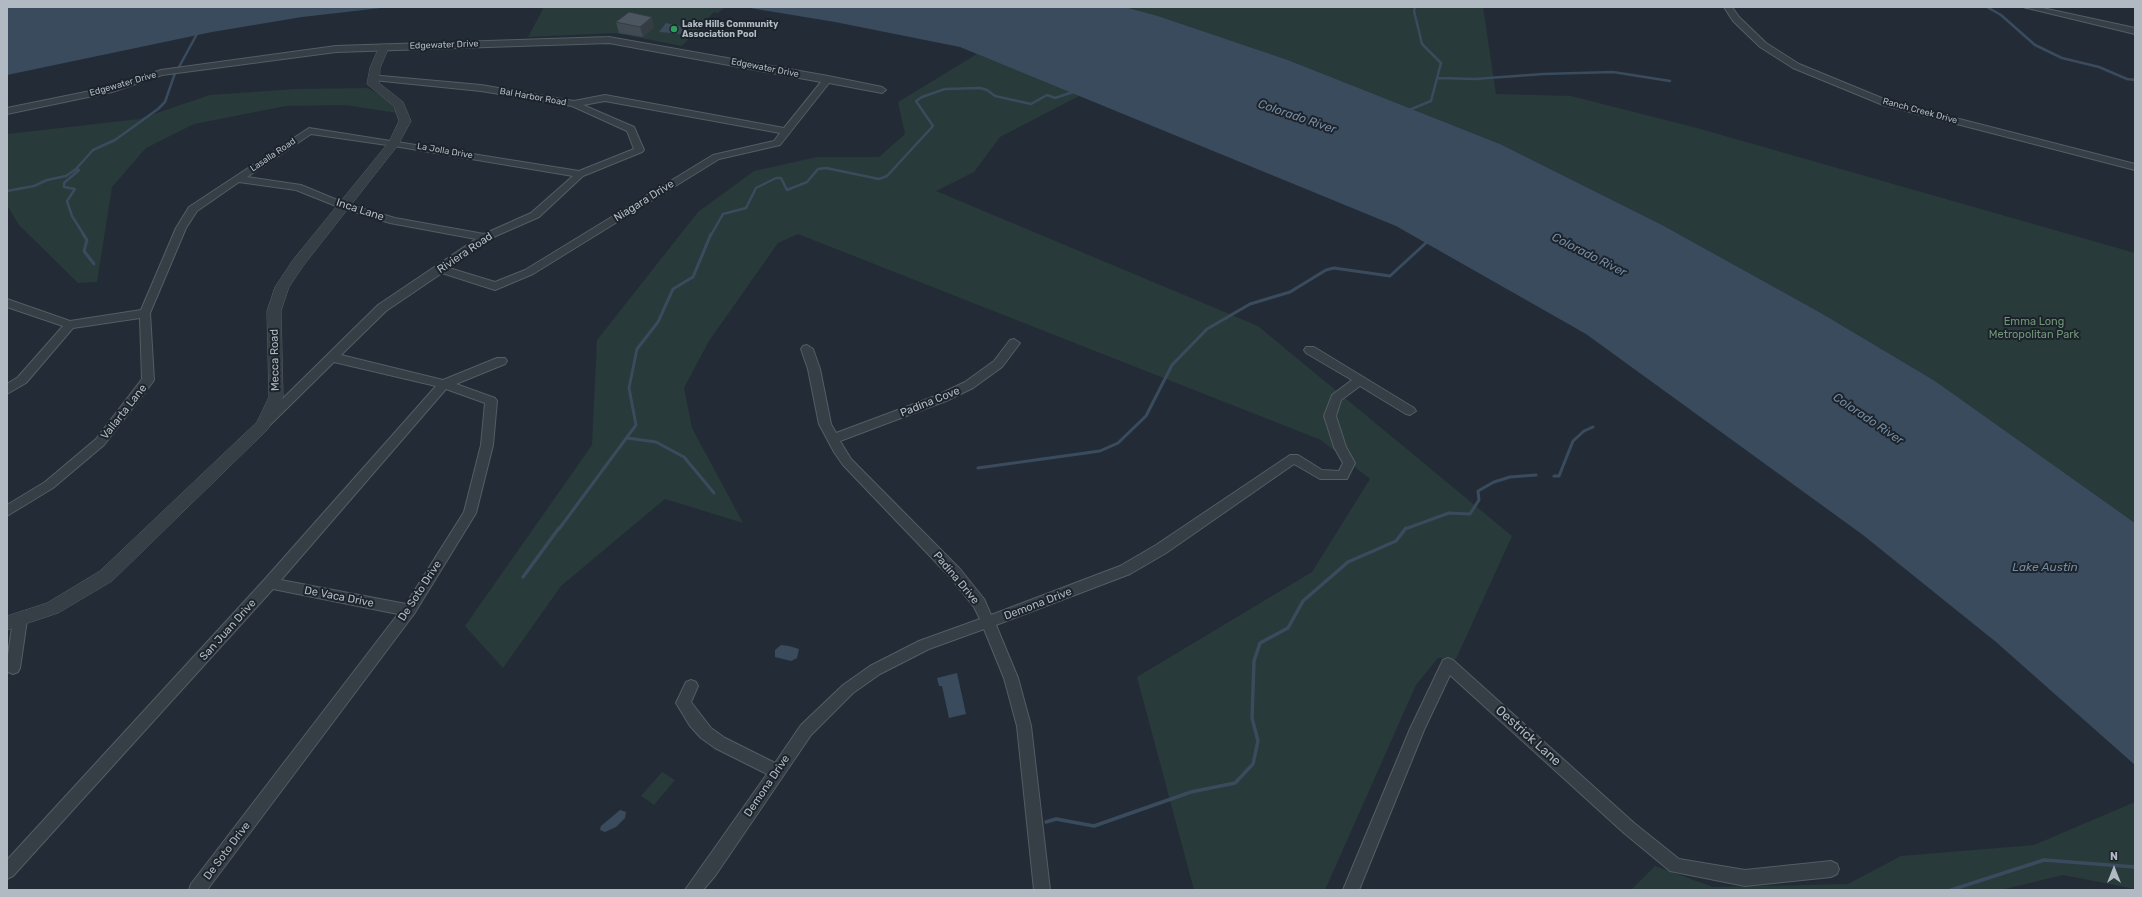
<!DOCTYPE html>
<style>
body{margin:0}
#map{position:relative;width:2142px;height:897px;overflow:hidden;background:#232c36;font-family:Rubik,sans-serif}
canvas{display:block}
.frame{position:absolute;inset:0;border:8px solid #b1b9c3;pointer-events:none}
.north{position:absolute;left:2094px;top:849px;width:40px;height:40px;-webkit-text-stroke:3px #1c232b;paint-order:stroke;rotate:0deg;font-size:11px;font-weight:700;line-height:16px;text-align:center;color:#b1b9c3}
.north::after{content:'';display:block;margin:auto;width:14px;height:18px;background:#b1b9c3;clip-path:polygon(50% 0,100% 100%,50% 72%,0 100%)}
</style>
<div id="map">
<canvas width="2142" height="897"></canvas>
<div class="frame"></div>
<div class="north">N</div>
</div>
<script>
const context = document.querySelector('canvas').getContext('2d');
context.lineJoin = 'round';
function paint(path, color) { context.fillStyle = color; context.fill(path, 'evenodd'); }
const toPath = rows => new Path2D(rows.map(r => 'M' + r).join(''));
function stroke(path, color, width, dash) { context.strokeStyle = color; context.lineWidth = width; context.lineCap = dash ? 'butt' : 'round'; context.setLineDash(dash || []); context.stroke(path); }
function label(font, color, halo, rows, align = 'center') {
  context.font = font + ' Rubik,sans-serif'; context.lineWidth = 4; context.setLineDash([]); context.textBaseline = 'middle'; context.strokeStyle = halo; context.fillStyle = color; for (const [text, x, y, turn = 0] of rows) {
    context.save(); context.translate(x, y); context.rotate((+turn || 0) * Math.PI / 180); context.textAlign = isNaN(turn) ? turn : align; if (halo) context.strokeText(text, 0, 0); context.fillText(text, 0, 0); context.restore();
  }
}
paint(toPath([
 [544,7,725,7,718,13,714,12,682,46,615,33,528,37],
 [1125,7,1483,7,1496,94,1571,96,1697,128,2135,253,2135,523,1935,381,1821,313,1664,226,1500,144,1288,60,1158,16],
 [977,54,1081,95,1000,137,974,172,936,191,1258,326,1512,536,1456,659,1438,658,1416,685,1325,890,1194,890,1137,677,1312,572,1370,479,1321,440,798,234,778,243,709,341,684,388,692,428,743,523,665,499,561,586,503,668,465,626,592,445,597,340,698,212,754,171,817,157,879,157,905,134,898,102],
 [368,88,390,101,397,113,345,105,286,106,194,124,146,148,112,187,97,282,78,283,19,225,7,205,7,134,139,119,210,95,295,89],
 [662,772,675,780,654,805,641,796],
 [2135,802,2135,889,2063,875,2001,890,1631,890,1655,866,1713,887,1848,884,1901,856,2034,845]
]), '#283a39');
paint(toPath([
 [7,7,390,7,302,17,212,32,7,75],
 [744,7,1125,7,1158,16,1288,60,1500,144,1664,226,1821,313,1935,381,2135,523,2135,765,1996,642,1863,535,1586,334,1396,226,960,47,835,22],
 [666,23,688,28,682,34,659,32],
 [781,645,789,646,799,649,797,658,791,661,775,657,775,650],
 [957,673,966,714,949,718,942,686,939,686,937,678],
 [620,810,626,812,625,818,616,827,605,832,600,830,601,826]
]), '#3a4b5d');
stroke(toPath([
 [1987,7,2001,15,2035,45,2062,58,2099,67,2127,79,2135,80],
 [179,67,198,32],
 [1437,78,1475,79,1543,74,1613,72,1670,81],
 [1409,110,1431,101,1441,63,1422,44,1414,11,1415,7],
 [7,191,34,186,47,180,66,176,76,169],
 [84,235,72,216,67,201,75,189,64,187,64,183,79,170,76,169,93,150,115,140,158,109,165,102,175,73],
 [711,235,723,214,746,208,756,188,776,178,781,178,787,190,807,182,818,169,826,168,879,179,887,176,933,126,916,101,922,97,945,89,980,88,987,90,995,96,1031,104,1047,95,1055,98,1076,91]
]), '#3a4b5d', 2.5);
stroke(toPath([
 [83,234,87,240,84,251,94,264],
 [627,438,656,442,684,457,714,493],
 [978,468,1100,451,1118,443,1146,416,1172,365,1207,329,1250,304,1290,292,1326,270,1334,268,1390,276,1428,241],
 [1554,476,1559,476,1573,441,1584,431,1593,427],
 [559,529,636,425,629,388,637,349,658,322,673,289,693,277,711,234],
 [1405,529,1449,513,1470,514,1479,500,1478,491,1494,482,1510,477,1536,475]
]), '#3a4b5d', 3);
stroke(toPath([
 [523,577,559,528],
 [1046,822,1056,819,1094,826,1191,792,1235,783,1253,764,1258,741,1252,718,1254,661,1260,643,1288,628,1303,601,1348,562,1396,541,1406,528],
 [1951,890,2044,860,2135,867]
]), '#3a4b5d', 3.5);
const minor = toPath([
 [1724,7,1732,7,1739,17,1766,43,1799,64,1889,101,2135,164,2135,170,1883,105,1793,68,1760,47,1733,21,1724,7],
 [2023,7,2038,7,2135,28,2135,34,2023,7],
 [609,37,828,76,882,87,886,90,882,93,829,83,780,145,719,159,533,274,495,290,442,273,386,311,341,355,443,380,497,358,505,358,507,361,505,364,456,384,495,398,497,401,493,445,476,513,414,614,207,890,189,890,191,884,398,614,273,589,13,876,7,879,7,860,265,579,436,386,334,362,269,426,261,426,259,423,261,420,378,305,476,239,390,223,341,208,296,190,239,182,197,211,186,228,150,313,154,380,152,383,104,445,53,488,7,516,7,505,45,482,96,439,142,379,140,318,73,328,26,383,7,394,7,384,18,377,63,326,7,307,7,299,70,321,141,310,176,228,189,207,309,128,579,171,634,149,627,131,572,106,481,91,373,80,370,79,370,75,481,85,574,101,605,95,784,128,821,82,609,43,336,52,162,75,112,92,7,114,7,108,110,87,161,70,336,46,609,37],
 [605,101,780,133,774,141,713,155,525,270,495,282,449,268,489,239,539,217,583,176,642,152,644,150,634,127,583,105,605,101],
 [311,134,394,146,573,176,531,213,484,234,395,218,347,204,301,185,247,177,311,134],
 [446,389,485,403,481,445,464,512,406,604,281,580,446,389],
 [1014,339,1020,343,1002,367,973,388,946,401,840,441,851,459,960,569,984,599,991,615,1120,566,1156,545,1290,455,1298,455,1322,470,1339,471,1343,463,1334,447,1324,416,1332,395,1352,380,1306,353,1304,350,1306,347,1314,347,1414,408,1416,411,1410,415,1406,414,1360,386,1341,400,1336,416,1346,447,1355,463,1347,479,1320,479,1294,464,1166,553,1130,574,996,625,1018,678,1031,726,1050,890,1034,890,1017,726,1004,678,984,629,929,649,880,674,853,693,811,735,715,876,703,890,685,890,767,774,715,748,701,738,690,726,676,703,686,682,691,680,696,682,698,686,691,702,711,728,725,738,775,763,801,725,843,685,870,666,919,641,980,619,974,607,950,577,843,465,834,452,819,424,808,369,801,349,803,346,807,345,813,349,820,369,831,424,836,433,938,395,965,382,994,361,1010,340,1014,339],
 [20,614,25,616,27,620,20,668,18,672,13,674,8,672,7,662,13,620,15,616,20,614],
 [1448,658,1453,660,1634,823,1679,859,1745,870,1831,861,1837,864,1839,869,1837,874,1831,877,1745,886,1670,871,1624,833,1450,675,1424,730,1359,890,1343,890,1410,729,1443,660,1448,658]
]);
const tertiary = toPath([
 [384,44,389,47,380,68,379,83,403,102,411,121,398,145,303,266,289,287,281,311,283,397,268,429,112,581,58,613,7,630,7,616,47,603,100,571,257,422,269,397,267,311,275,287,293,260,389,142,399,121,394,106,367,84,370,68,379,47,384,44]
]);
stroke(minor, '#545c64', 2);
stroke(tertiary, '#545c64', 1);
paint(minor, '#363e46');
paint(tertiary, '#363e46');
paint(toPath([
 [616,22,654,27,643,37,619,33]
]), '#414a53');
paint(toPath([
 [652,17,654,27,643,37,640,27]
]), '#353c44');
const building = toPath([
 [629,12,652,17,640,27,616,22,629,12]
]);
paint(building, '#4c5661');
stroke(building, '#353c44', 1);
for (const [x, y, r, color] of [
 [674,29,4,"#2e9e5b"]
]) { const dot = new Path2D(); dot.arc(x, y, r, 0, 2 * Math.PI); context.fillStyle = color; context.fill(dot); stroke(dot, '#1c232b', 1.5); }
label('bold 9px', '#b1b9c3', '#1c232b', [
 ["Lake Hills Community",682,24],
 ["Association Pool",682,34]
], 'left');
label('9px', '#b1b9c3', '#1c232b', [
 ["Edgewater Drive",444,45,-2],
 ["Edgewater Drive",765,68,11],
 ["Edgewater Drive",123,84,-16],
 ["Bal Harbor Road",533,97,10],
 ["Ranch Creek Drive",1920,111,15],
 ["La Jolla Drive",445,151,10],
 ["Lasalla Road",273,155,-34]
]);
label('11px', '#b1b9c3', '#1c232b', [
 ["Niagara Drive",644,201,-32],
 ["Inca Lane",360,210,18],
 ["Riviera Road",465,253,-34],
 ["Mecca Road",275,360,-91],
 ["Padina Cove",930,402,-22],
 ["Vallarta Lane",124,412,-52],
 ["Padina Drive",956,578,50],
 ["De Soto Drive",420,591,-57],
 ["De Vaca Drive",339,597,11],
 ["Demona Drive",1038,604,-21],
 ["San Juan Drive",228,630,-48],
 ["Demona Drive",767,786,-56],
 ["De Soto Drive",227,851,-53]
]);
label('11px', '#729679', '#1c232b', [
 ["Emma Long",2034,322],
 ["Metropolitan Park",2034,335]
]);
label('italic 12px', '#758ba3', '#1c232b', [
 ["Colorado River",1297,117,19],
 ["Colorado River",1589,255,27],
 ["Colorado River",1868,419,34],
 ["Lake Austin",2045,568]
]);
label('13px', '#b1b9c3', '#1c232b', [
 ["Oestrick Lane",1528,736,42]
]);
</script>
